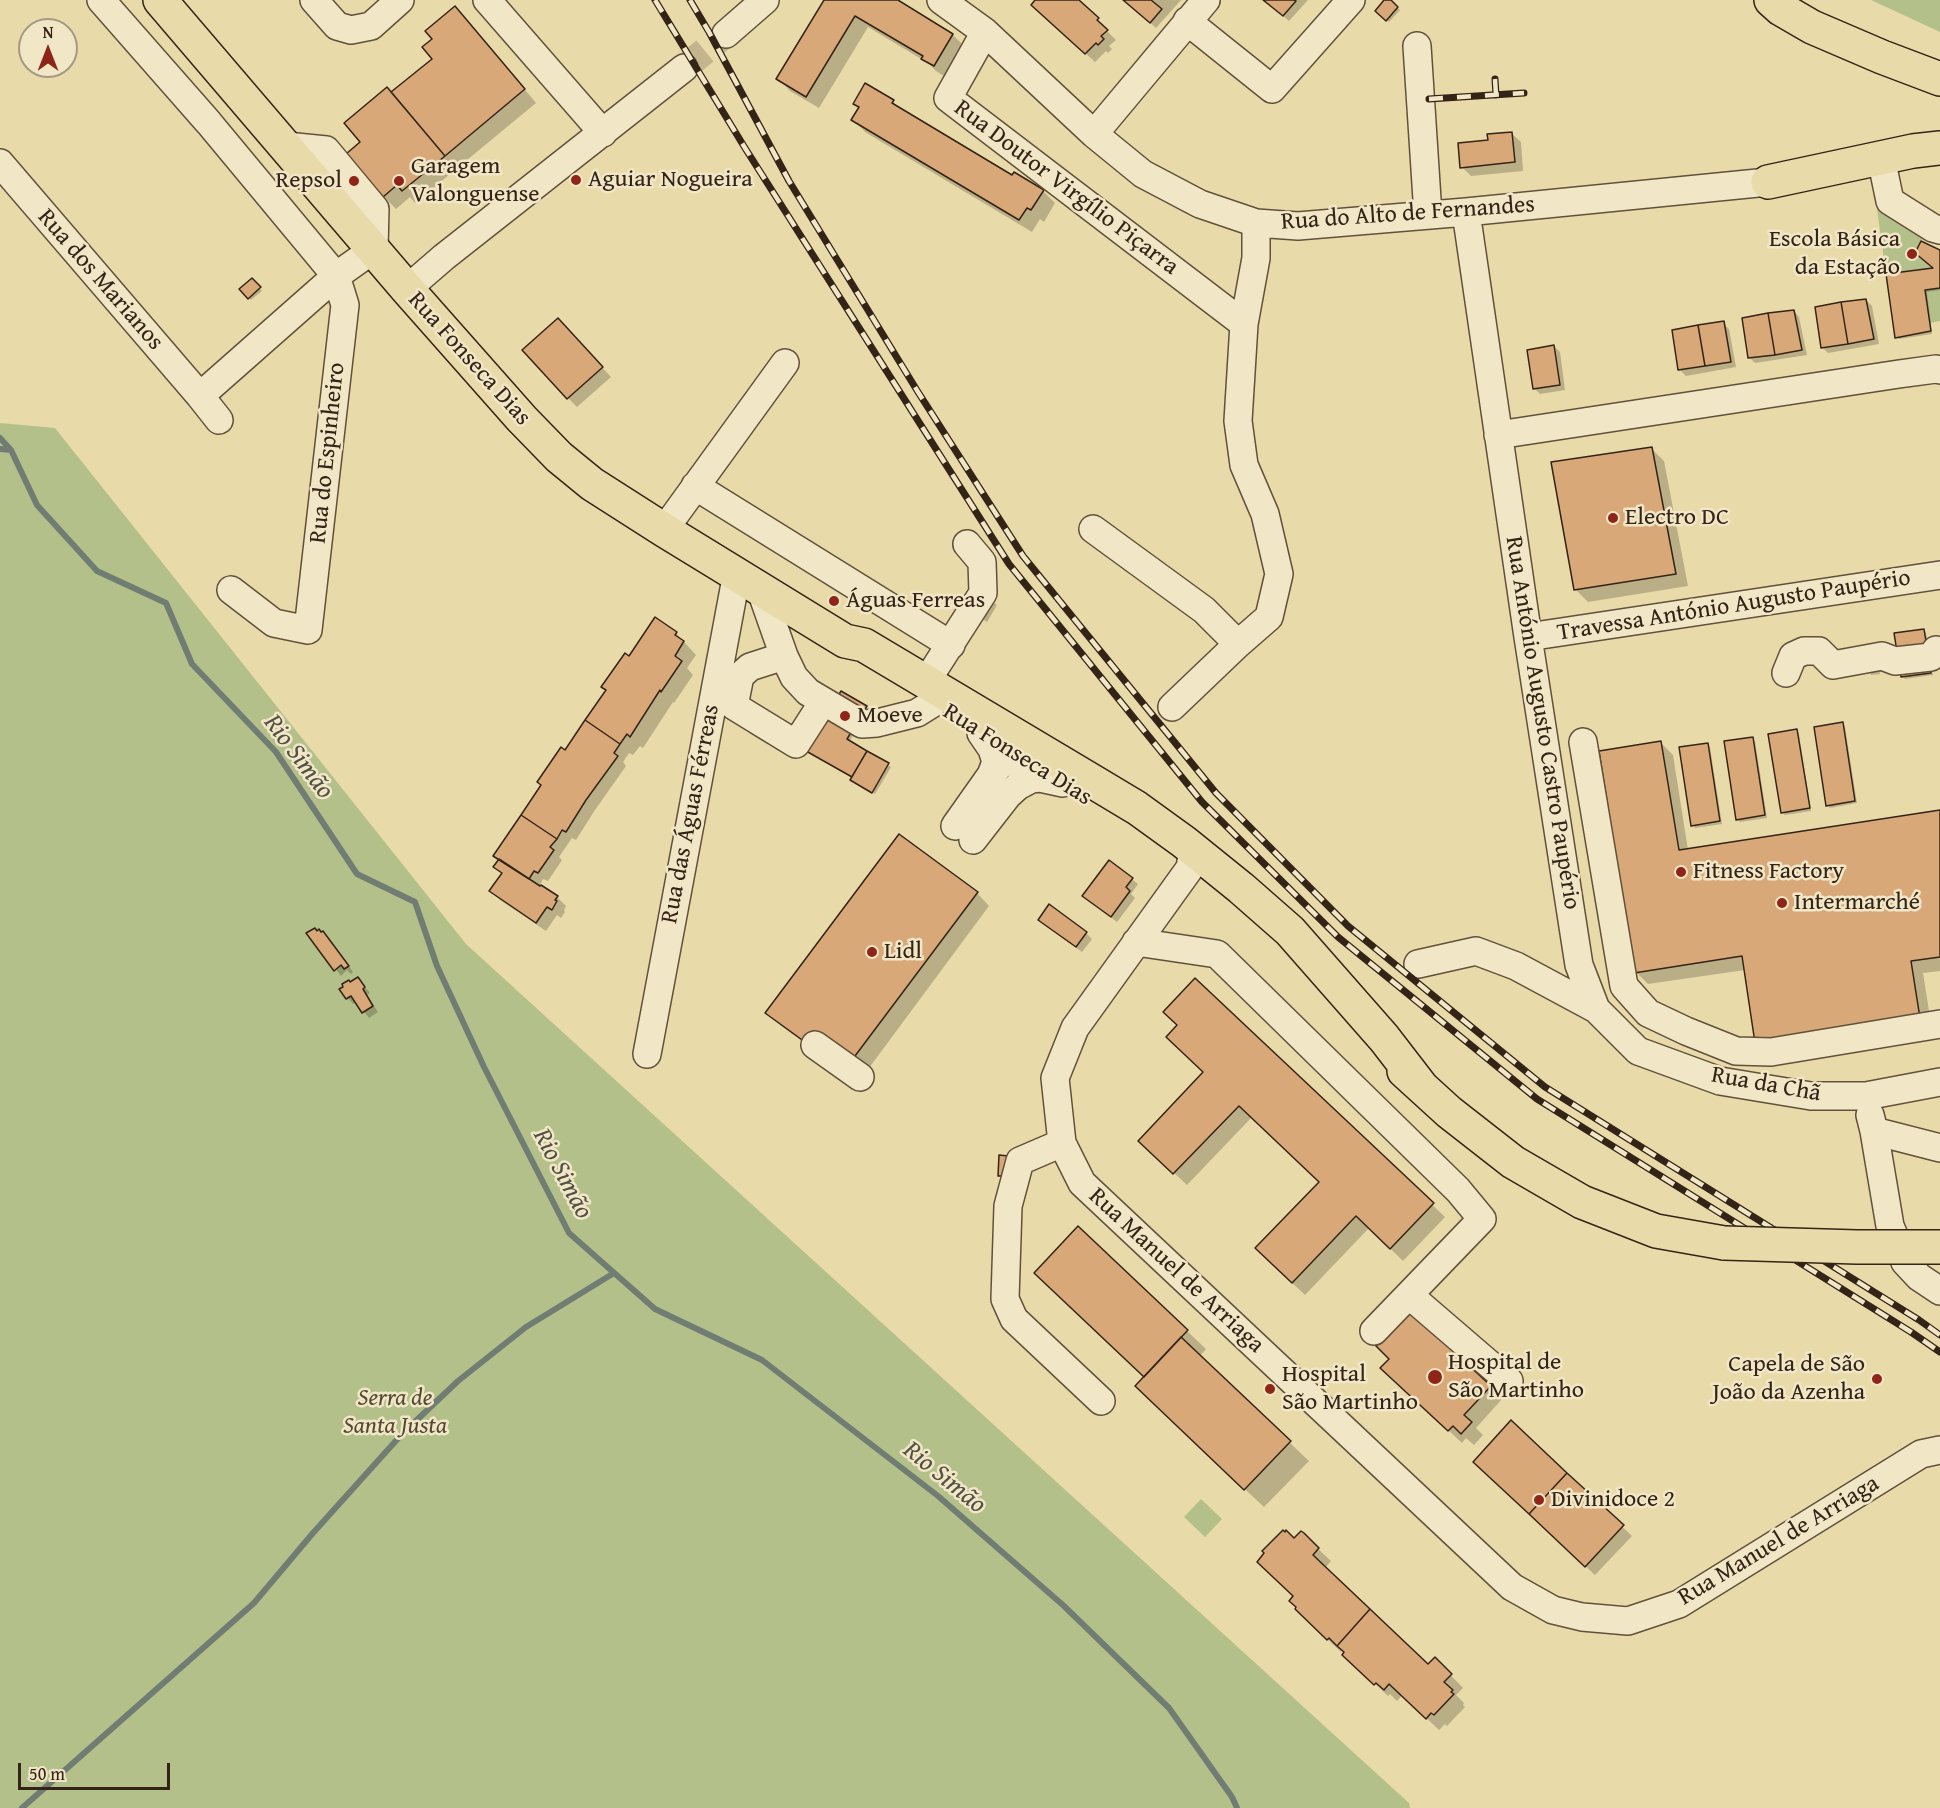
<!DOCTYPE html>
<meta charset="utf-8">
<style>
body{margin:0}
#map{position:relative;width:1940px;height:1808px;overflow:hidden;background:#e9daa9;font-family:"Gentium Book Plus",serif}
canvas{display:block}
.north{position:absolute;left:18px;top:18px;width:60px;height:60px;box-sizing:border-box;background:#f1e7c7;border:2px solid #a59981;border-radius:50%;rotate:0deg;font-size:16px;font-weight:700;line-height:24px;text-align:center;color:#342317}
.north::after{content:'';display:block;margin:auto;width:21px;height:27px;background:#8f2418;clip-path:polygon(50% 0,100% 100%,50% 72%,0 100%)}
.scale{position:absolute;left:18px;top:1763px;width:152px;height:27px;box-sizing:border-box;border:3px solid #342317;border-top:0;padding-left:8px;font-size:18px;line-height:21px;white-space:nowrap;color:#342317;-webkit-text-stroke:4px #f1e7c7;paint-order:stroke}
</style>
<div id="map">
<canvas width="1940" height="1808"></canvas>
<div class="north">N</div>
<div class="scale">50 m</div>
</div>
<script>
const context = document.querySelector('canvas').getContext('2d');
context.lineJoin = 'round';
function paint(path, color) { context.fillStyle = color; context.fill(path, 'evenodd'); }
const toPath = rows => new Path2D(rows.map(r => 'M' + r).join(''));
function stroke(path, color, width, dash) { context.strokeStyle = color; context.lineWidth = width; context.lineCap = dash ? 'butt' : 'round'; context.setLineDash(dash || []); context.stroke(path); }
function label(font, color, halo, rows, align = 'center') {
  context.font = font + ' "Gentium Book Plus",serif'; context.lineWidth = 5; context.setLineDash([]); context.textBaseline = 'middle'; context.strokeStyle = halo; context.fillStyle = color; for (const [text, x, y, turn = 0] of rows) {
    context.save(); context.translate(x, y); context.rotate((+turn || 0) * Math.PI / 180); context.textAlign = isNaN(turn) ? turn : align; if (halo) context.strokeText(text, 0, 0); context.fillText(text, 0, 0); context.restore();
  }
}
paint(toPath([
 [1871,0,1940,0,1940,32],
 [1891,206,1928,228,1915,253,1933,268,1886,274,1877,209],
 [1940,288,1940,321,1929,323,1925,290],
 [0,423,55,428,466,944,1409,1803,1410,1808,0,1808],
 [1201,1499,1222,1519,1205,1537,1184,1517]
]), '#b4c08a');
paint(toPath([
 [825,0,895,0,953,35,965,47,947,78,936,71,928,63,868,27,819,108,790,91,778,78],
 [1037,0,1077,0,1107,28,1105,29,1116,40,1109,46,1112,49,1108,53,1106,51,1095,62,1042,14],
 [1125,0,1181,0,1156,28],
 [1265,0,1308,0,1289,21],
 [1386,0,1389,0,1400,10,1389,22,1377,11],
 [467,20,536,103,415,203,410,197,396,209,386,199,369,213,346,156,362,142,392,94,434,59],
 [893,102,903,112,1012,177,1043,191,1055,203,1044,222,1040,219,1032,232,865,132,853,119,860,108,855,104],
 [1511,133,1521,142,1523,171,1471,176,1462,167,1489,142],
 [1940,252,1940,290,1927,292,1932,334,1899,339,1897,337,1936,269],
 [252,280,262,291,251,300,241,289],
 [1866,300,1872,306,1879,344,1828,353,1822,347],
 [1794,311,1799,317,1807,355,1755,363,1749,357],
 [1723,323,1729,329,1736,367,1686,376,1680,370],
 [567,329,611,377,577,407,568,398],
 [1554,346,1560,352,1565,390,1540,394,1534,388],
 [1651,448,1664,461,1688,586,1588,602,1575,589],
 [985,597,997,605,987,622,978,616],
 [1924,630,1926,633,1933,675,1905,679,1903,677],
 [676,633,696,655,687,668,693,675,674,703,673,702,643,748,640,746,633,755,629,753,623,762,626,766,595,810,576,840,572,838,559,857,562,860,548,881,543,879,539,887,557,897,566,906,564,910,565,912,561,918,557,915,546,931,500,900,491,890,502,874,495,867,566,752,607,691,603,687,630,658],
 [1868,667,1879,668,1880,674,1871,675],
 [866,707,868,710,849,742,891,767,875,794,854,782,853,778,811,753],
 [758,716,771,738,767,744,749,733],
 [1843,724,1845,727,1857,803,1830,808,1828,805],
 [1797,731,1799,734,1811,811,1785,815,1782,812],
 [1752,738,1755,741,1767,818,1740,822,1737,819],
 [1661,743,1673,755,1688,850,1940,811,1940,971,1923,973,1932,1030,1745,970,1648,984,1636,972],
 [1708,744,1710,747,1722,824,1695,828,1693,825],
 [1132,879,1138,884,1131,894,1135,898,1117,922,1090,901],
 [977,893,989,906,866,1072,818,1053,780,1025,767,1012],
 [1046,926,1086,933,1092,939,1082,952],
 [309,933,329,939,353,972,351,974,347,970,341,976],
 [358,979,370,993,367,995,378,1012,369,1018,357,1002,353,1004,341,990],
 [1195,980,1445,1217,1403,1261,1369,1228,1305,1295,1269,1261,1320,1182,1252,1117,1187,1185,1153,1153,1205,1073,1178,1026],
 [1054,1291,1187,1331,1206,1349,1199,1357,1309,1461,1264,1507,1155,1405,1145,1377],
 [1395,1380,1490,1387,1502,1399,1476,1428,1483,1435,1474,1445,1466,1438,1462,1443],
 [1511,1422,1632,1536,1595,1575,1484,1471],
 [1301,1533,1331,1561,1325,1568,1428,1667,1435,1659,1463,1688,1456,1695,1464,1703,1463,1705,1465,1707,1447,1726,1445,1724,1439,1730,1402,1695,1397,1701,1390,1694,1388,1696,1357,1667,1343,1650,1341,1652,1309,1622,1295,1597,1294,1540]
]), '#0003');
stroke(toPath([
 [0,438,11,450],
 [0,449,11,450,37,505,97,571,166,603,192,664,276,752,357,874,415,902,437,966,484,1067,569,1233,655,1309,762,1360,938,1496,1064,1606,1169,1708,1232,1797,1237,1808],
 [22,1808,254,1603,313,1533,402,1434,458,1381,526,1327,614,1273]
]), '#717d73', 6);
const building = toPath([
 [824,0,898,0,953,34,934,66,921,59,923,56,855,16,806,97,776,79,824,0],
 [1035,0,1079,0,1099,18,1097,20,1108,30,1101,36,1104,39,1098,45,1096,43,1085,54,1031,5,1035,0],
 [1123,0,1151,0,1162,9,1150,23,1123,0],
 [1263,0,1294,0,1296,1,1283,16,1263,0],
 [1384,0,1391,0,1398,7,1386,21,1375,11,1384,0],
 [455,6,525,89,445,156,391,92,432,59,422,47,432,39,425,31,455,6],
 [865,83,894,100,892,103,1012,175,1014,172,1044,190,1031,210,1027,208,1019,220,851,120,859,107,853,104,865,83],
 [387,87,445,156,402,191,397,185,383,197,346,154,360,142,344,123,387,87],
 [1512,132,1515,162,1460,168,1458,143,1488,140,1487,134,1512,132],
 [1921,241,1940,250,1940,288,1925,290,1931,331,1895,338,1886,274,1933,268,1915,253,1921,241],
 [252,278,261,287,248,299,239,289,252,278],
 [1866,299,1874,339,1848,344,1841,302,1866,299],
 [1841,302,1848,344,1821,348,1815,307,1841,302],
 [1794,310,1802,350,1775,355,1768,313,1794,310],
 [1768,313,1775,355,1748,358,1742,318,1768,313],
 [558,318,603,367,567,399,522,350,558,318],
 [1724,321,1731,362,1705,366,1698,325,1724,321],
 [1698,325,1705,366,1678,370,1672,330,1698,325],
 [1554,345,1560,385,1533,389,1527,350,1554,345],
 [1652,447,1676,574,1574,590,1551,462,1652,447],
 [655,617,677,632,675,635,684,641,675,656,682,661,661,692,660,690,630,737,627,734,620,744,585,720,606,690,601,687,625,653,629,656,655,617],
 [1924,629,1931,673,1901,677,1894,633,1924,629],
 [841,691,867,706,847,739,867,751,852,777,806,751,841,691],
 [585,720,620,744,614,753,618,756,586,800,566,832,562,830,557,839,521,815,541,785,537,782,561,747,565,750,585,720],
 [1843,722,1855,801,1826,806,1814,727,1843,722],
 [1797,729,1810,808,1781,813,1768,734,1797,729],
 [1753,737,1765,815,1736,820,1724,741,1753,737],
 [1661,741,1679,850,1940,810,1940,957,1911,961,1920,1018,1755,1043,1742,956,1634,973,1599,751,1661,741],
 [1708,743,1720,821,1691,826,1679,747,1708,743],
 [867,751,889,763,872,793,850,780,867,751],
 [521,815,557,839,550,847,554,850,538,873,534,871,529,879,493,856,521,815],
 [899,834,978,892,852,1060,813,1031,805,1042,765,1013,899,834],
 [499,859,540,886,541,885,558,896,555,900,557,901,552,910,547,907,536,923,489,891,502,873,493,867,499,859],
 [1109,860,1133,878,1126,887,1130,891,1111,917,1082,896,1109,860],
 [1049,904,1087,932,1076,947,1038,920,1049,904],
 [315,928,317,931,319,929,321,932,323,931,349,966,344,969,341,965,334,971,306,933,315,928],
 [358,977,365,987,363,989,373,1006,362,1013,351,996,346,999,339,989,343,987,342,984,349,980,350,982,358,977],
 [1195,978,1434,1203,1390,1249,1356,1216,1292,1283,1255,1248,1319,1182,1239,1106,1173,1174,1138,1141,1203,1072,1166,1037,1177,1025,1163,1012,1195,978],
 [999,1155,1008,1156,1007,1176,998,1176,999,1155],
 [1078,1226,1188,1330,1144,1377,1034,1273,1078,1226],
 [1409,1310,1491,1386,1464,1415,1472,1422,1461,1434,1453,1426,1448,1431,1380,1368,1389,1359,1376,1346,1409,1310],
 [1181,1337,1291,1441,1244,1490,1135,1386,1181,1337],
 [1511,1420,1567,1473,1529,1514,1473,1462,1511,1420],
 [1567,1473,1624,1525,1585,1567,1529,1514,1567,1473],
 [1283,1530,1285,1532,1286,1530,1294,1538,1301,1531,1304,1533,1319,1548,1313,1555,1370,1609,1337,1646,1329,1638,1327,1640,1295,1609,1296,1607,1289,1601,1293,1596,1257,1562,1264,1553,1262,1551,1283,1530],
 [1370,1609,1428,1664,1435,1657,1452,1674,1444,1682,1453,1690,1451,1692,1454,1694,1434,1715,1431,1713,1426,1719,1389,1684,1384,1690,1376,1683,1374,1685,1342,1655,1344,1652,1337,1646,1370,1609]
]);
paint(building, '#d8a879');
stroke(building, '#342317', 1.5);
stroke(toPath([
 [684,68,726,34]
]), '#c5b58c', 27, [27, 14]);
const minor = toPath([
 [101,0,209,123,336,276,345,305,308,630,274,623,231,590],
 [314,0,337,26,351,30,371,26,400,0],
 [487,0,603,133],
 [941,0,985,32,1094,134,1143,174,1200,204,1256,223,1298,226,1466,212,1768,182],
 [1187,21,1272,89,1351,0],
 [985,32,948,98,1244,324],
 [726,34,765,0],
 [1417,46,1428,215],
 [1094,134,1206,0],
 [1881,158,1890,201,1933,228,1940,230],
 [0,163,200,396,336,276,374,249,375,209,326,150,286,146],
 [1466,212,1528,637,1579,965,1596,1009],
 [407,289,444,257,684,68],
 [200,396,219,420],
 [1498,435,1899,374,1936,369,1940,370],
 [695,486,951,645],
 [1093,529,1204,610,1238,644],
 [664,530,785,363],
 [760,588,784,656,794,677,808,692,862,724,877,723,917,713,933,703,934,687],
 [1528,637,1940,575],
 [784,656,750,667,740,676,734,706,796,744,823,702],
 [1786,673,1793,656,1804,651,1819,651,1833,665,1882,656,1895,661,1931,657,1936,650],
 [926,682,983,593,982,562,967,544],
 [1172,707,1238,644,1269,617,1279,574,1265,514,1244,465,1238,421,1244,324,1256,258,1256,223],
 [1583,742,1624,986,1648,1013,1686,1031,1736,1051,1771,1052,1940,1024],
 [991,775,1001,764,1021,758,1031,758,1054,770],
 [955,826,991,775,996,762,992,749,981,733],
 [973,840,1008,795,1018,786,1031,779,1040,778,1063,783],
 [1184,842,1189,848,1192,856,1190,868,1075,1028,1055,1078,1062,1143,1082,1183,1512,1587,1553,1610,1582,1617,1628,1621,1679,1604,1921,1454,1940,1450],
 [1136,942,1217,954,1458,1190,1482,1219,1374,1331],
 [1418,964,1476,951,1516,966,1596,1009,1638,1051,1720,1081,1811,1096,1866,1096,1940,1082],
 [815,1045,860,1077],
 [647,1054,737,573],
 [1870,1115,1874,1131,1940,1148],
 [1874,1131,1890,1226,1905,1262,1919,1277,1940,1291],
 [1062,1143,1020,1161,1008,1206,1005,1299,1014,1319,1101,1401],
 [1409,1295,1509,1381]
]);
const major = toPath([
 [160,0,407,289,522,419,559,457,592,484,664,530,845,641,864,645,1092,781,1137,808,1184,842,1241,888,1290,931,1384,1038,1421,1086],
 [1771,0,1781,9,1812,27,1882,57,1940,79],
 [1768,182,1913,151,1940,148],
 [1404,1071,1449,1112,1513,1162,1582,1202,1656,1231,1724,1243]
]);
stroke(minor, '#61513c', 30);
stroke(major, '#342317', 36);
stroke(minor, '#f1e7c7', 27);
stroke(major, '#e9daa9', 33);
const rail = toPath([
 [655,0,745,148,1009,564,1202,802,1338,937,1537,1099,1911,1332,1940,1352],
 [690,0,709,32,789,181,918,392,1023,556,1216,793,1348,926,1545,1087,1919,1320,1940,1335],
 [1495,79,1496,95],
 [1429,99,1524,93]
]);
stroke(rail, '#342317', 7);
stroke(rail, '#f1e7c7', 4.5, [14]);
const majorBridge = toPath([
 [1724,1243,1857,1247,1940,1247]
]);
stroke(majorBridge, '#342317', 36, []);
stroke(majorBridge, '#e9daa9', 33);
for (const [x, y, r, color] of [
 [576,180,6,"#8f2418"],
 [354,181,6,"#8f2418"],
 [399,181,6,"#8f2418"],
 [1912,254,6,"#8f2418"],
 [1613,518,6,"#8f2418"],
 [834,601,6,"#8f2418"],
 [845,716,6,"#8f2418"],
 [1681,872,6,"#8f2418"],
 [1782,903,6,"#8f2418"],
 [872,952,6,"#8f2418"],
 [1435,1377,8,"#8f2418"],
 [1877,1379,6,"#8f2418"],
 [1270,1389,6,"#8f2418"],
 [1539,1500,6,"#8f2418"]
]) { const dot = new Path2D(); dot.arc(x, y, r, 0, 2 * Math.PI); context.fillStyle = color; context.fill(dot); stroke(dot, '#f1e7c7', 2); }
label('24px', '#342317', '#f1e7c7', [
 ["Garagem",411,167],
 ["Valonguense",411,195],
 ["Aguiar Nogueira",588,180],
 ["Repsol",342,181,"right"],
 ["Escola Básica",1900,240,"right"],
 ["da Estação",1900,268,"right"],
 ["Electro DC",1625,518],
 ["Águas Ferreas",846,601],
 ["Moeve",857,716],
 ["Fitness Factory",1693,872],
 ["Intermarché",1794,903],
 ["Lidl",884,952],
 ["Hospital de",1448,1363],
 ["São Martinho",1448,1391],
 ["Capela de São",1865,1365,"right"],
 ["João da Azenha",1865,1393,"right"],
 ["Hospital",1282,1375],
 ["São Martinho",1282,1403],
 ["Divinidoce 2",1551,1500]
], 'left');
label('24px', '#342317', '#f1e7c7', [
 ["Rua Doutor Virgílio Piçarra",1066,188,37],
 ["Rua do Alto de Fernandes",1408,214,-4],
 ["Rua dos Marianos",100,280,49],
 ["Rua Fonseca Dias",469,359,48],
 ["Rua do Espinheiro",328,453,-84],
 ["Travessa António Augusto Paupério",1734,606,-9],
 ["Rua António Augusto Castro Paupério",1542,723,81],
 ["Rua Fonseca Dias",1017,755,32],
 ["Rua das Águas Férreas",691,814,-79],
 ["Rua da Chã",1766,1085,10],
 ["Rua Manuel de Arriaga",1176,1271,43],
 ["Rua Manuel de Arriaga",1779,1541,-31]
]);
label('italic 24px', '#544a34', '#f1e7c7', [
 ["Serra de",395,1399],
 ["Santa Justa",395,1427]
]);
label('italic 26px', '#535045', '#f1e7c7', [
 ["Rio Simão",298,757,53],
 ["Rio Simão",562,1174,62],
 ["Rio Simão",944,1478,39]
]);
</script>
